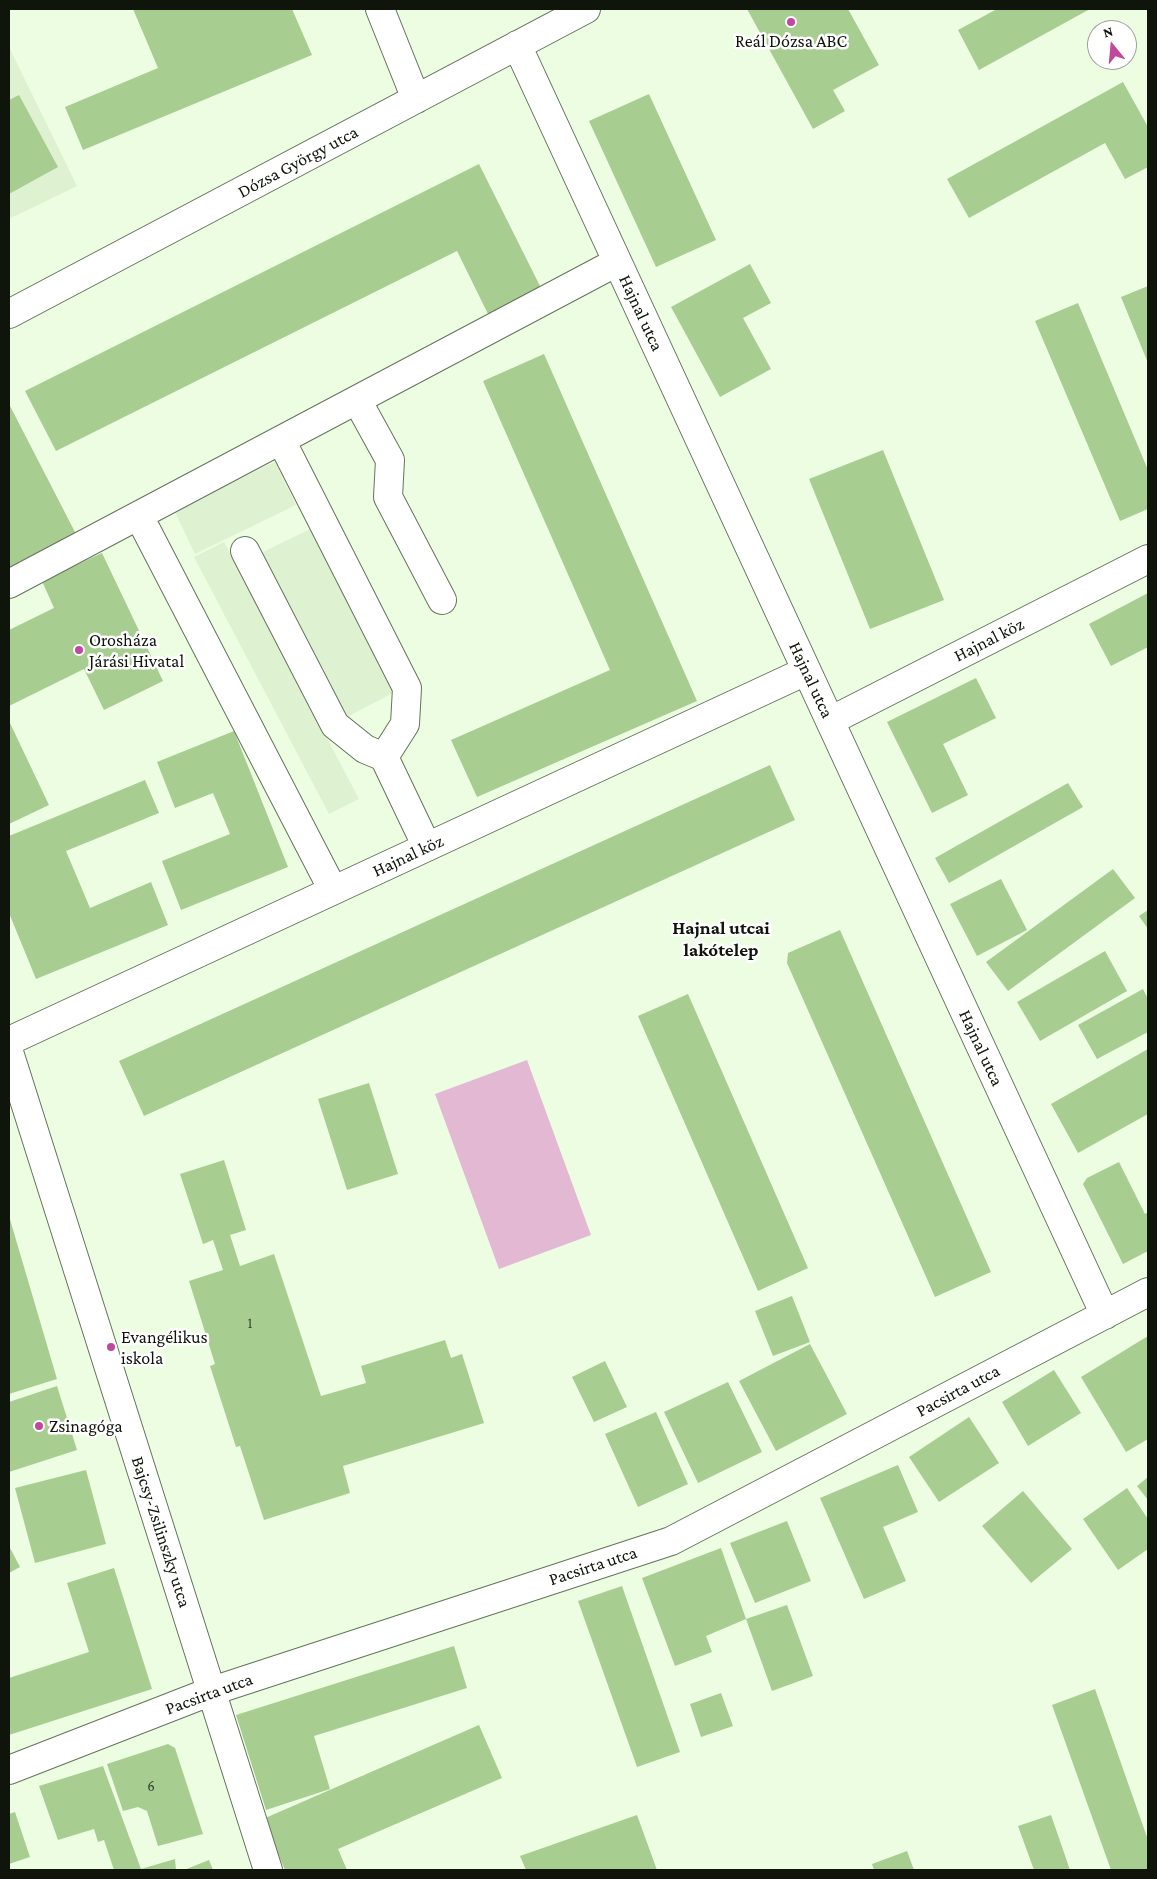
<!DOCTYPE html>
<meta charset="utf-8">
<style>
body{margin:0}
#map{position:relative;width:1157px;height:1879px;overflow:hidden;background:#ecfde2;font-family:"Crimson Pro",serif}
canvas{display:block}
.frame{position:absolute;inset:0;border:10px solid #0f150b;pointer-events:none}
.north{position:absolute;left:1087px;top:20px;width:50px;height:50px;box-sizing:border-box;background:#fff;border:1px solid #9fa19d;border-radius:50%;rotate:343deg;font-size:14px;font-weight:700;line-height:20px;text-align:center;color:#0f150b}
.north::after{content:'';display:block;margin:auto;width:18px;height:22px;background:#c0489d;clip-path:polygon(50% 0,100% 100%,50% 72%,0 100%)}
</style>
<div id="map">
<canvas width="1157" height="1879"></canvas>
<div class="frame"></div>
<div class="north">N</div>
</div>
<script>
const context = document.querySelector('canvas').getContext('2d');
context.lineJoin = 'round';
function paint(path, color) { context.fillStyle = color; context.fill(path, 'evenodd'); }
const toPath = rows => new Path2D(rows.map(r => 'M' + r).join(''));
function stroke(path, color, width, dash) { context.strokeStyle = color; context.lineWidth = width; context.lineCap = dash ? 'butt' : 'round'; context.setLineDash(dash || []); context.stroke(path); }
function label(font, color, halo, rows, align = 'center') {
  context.font = font + ' "Crimson Pro",serif'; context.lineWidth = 5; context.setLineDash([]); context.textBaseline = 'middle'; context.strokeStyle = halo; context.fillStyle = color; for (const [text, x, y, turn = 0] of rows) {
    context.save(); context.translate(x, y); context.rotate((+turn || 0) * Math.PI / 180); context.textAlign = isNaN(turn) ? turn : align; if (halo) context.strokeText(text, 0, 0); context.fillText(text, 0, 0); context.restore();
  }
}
paint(toPath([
 [9,47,77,186,9,219],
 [275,462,296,505,195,554,174,510],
 [312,528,395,692,345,718,261,553],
 [224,542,359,799,329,814,194,557]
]), '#def2d1');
paint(toPath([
 [527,1060,591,1235,499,1269,435,1094]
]), '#e3b8d3');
paint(toPath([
 [133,9,292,9,312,55,83,150,65,107,158,68],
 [747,9,848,9,879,65,833,90,845,111,813,129],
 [997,9,1090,9,979,70,958,30],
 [1123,82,1148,127,1148,167,1125,179,1105,143,969,218,947,179],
 [649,94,716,240,656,267,589,121],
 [19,95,58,167,9,194,9,100],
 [479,164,542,290,489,316,457,251,56,451,25,391],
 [750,264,771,303,743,318,771,369,720,397,671,307],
 [1148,286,1148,363,1121,297],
 [1078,303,1148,470,1148,509,1120,521,1035,321],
 [544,354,697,701,477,797,451,740,610,670,483,381],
 [9,404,76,534,9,569],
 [883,450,944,600,870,629,809,479],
 [102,553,163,681,104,710,84,669,9,706,9,630,54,608,42,581],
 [1148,593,1148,647,1111,666,1089,624],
 [976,678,996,718,943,744,968,795,932,813,887,722],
 [9,721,49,805,9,824],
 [234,731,288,867,181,910,162,861,230,834,213,793,175,808,157,762],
 [770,765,795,820,144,1116,119,1061],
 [145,780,159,813,66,851,90,908,151,882,168,925,36,979,9,913,9,836],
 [1068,783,1083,807,949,883,935,858],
 [1113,869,1135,898,1008,991,986,962],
 [1001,879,1027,930,977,956,950,904],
 [1148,910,1148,929,1139,916],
 [840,930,991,1272,935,1297,787,963,788,953],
 [1105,951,1127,991,1040,1041,1017,1002],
 [1143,989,1148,999,1148,1032,1097,1059,1078,1025],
 [688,994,808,1268,758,1291,638,1016],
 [1148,1049,1148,1114,1078,1153,1051,1104],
 [369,1083,398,1174,347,1190,318,1099],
 [224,1160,246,1230,230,1235,240,1266,274,1254,321,1396,366,1383,361,1366,445,1340,451,1358,462,1354,484,1423,343,1466,350,1493,264,1520,240,1446,236,1447,210,1366,215,1364,189,1281,223,1270,213,1240,203,1244,180,1174],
 [1119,1162,1145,1214,1148,1212,1148,1251,1123,1264,1083,1184,1087,1178],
 [9,1216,57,1379,9,1394],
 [792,1296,810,1342,773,1356,755,1311],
 [1148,1336,1148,1439,1126,1452,1081,1377],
 [810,1344,847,1414,776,1451,739,1381],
 [605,1361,627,1407,594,1422,572,1377],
 [1054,1370,1081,1413,1028,1446,1002,1402],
 [728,1382,762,1452,698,1483,664,1412],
 [57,1386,77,1450,9,1472,9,1402],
 [656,1412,688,1484,638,1507,605,1434],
 [969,1417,999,1463,939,1502,909,1457],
 [898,1465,918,1512,883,1527,906,1581,864,1599,820,1498],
 [86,1470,106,1544,35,1563,15,1488],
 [1148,1477,1148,1500,1137,1486],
 [1127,1488,1148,1519,1148,1549,1118,1570,1083,1519],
 [1023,1491,1072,1549,1031,1583,982,1526],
 [787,1521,811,1581,755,1603,730,1543],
 [9,1546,20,1567,9,1573],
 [721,1548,746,1619,706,1636,712,1652,675,1666,642,1578],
 [114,1568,152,1689,9,1735,9,1678,89,1652,67,1583],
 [622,1586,680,1752,637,1767,578,1601],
 [787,1605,813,1676,772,1691,746,1619],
 [454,1646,467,1688,314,1736,330,1789,266,1810,236,1715],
 [1095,1689,1148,1840,1148,1870,1111,1870,1052,1705],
 [721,1693,733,1726,701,1737,690,1704],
 [479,1725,502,1778,338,1849,347,1870,285,1870,263,1819],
 [168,1744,175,1748,203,1834,158,1846,147,1811,138,1807,123,1811,107,1764],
 [103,1766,141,1869,175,1859,176,1870,114,1870,104,1840,98,1842,94,1829,58,1840,39,1786],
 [15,1812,30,1857,9,1864,9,1814],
 [637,1815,657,1870,526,1870,520,1856],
 [1051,1815,1070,1870,1034,1870,1018,1826],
 [907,1851,914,1870,874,1870,872,1864],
 [209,1860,213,1870,184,1870]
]), '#a8cd90');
const minor = toPath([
 [380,9,416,99],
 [517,45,1105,1315],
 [9,314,586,9],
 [357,400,390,460,388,497,442,600],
 [281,440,407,688,405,724,384,757,427,847],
 [139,516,333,890],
 [245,551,335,725,365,749,384,757],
 [9,584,617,262],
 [830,721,1148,559],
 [9,1041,806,671],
 [9,1052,268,1870],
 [9,1770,212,1691,671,1541,1148,1292]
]);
stroke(minor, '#64735b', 30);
stroke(minor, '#fff', 28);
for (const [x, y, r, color] of [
 [791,22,5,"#c0489d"],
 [79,650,5,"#c0489d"],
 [111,1347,5,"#c0489d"],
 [39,1426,5,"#c0489d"]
]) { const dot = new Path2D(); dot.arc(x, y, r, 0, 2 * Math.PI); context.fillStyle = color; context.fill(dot); stroke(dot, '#fff', 2); }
label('15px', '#35432c', null, [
 ["1",250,1323],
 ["6",151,1786]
]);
label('18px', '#0f150b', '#fff', [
 ["Reál Dózsa ABC",791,41,"center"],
 ["Orosháza",89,640],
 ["Járási Hivatal",89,661],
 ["Evangélikus",121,1337],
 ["iskola",121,1358],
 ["Zsinagóga",49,1426]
], 'left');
label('18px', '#0f150b', '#fff', [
 ["Dózsa György utca",298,162,-28],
 ["Hajnal utca",641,313,65],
 ["Hajnal köz",989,640,-27],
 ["Hajnal utca",811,680,65],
 ["Hajnal köz",408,856,-25],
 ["Hajnal utca",981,1048,65],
 ["Pacsirta utca",958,1391,-28],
 ["Bajcsy-Zsilinszky utca",161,1532,72],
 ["Pacsirta utca",593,1566,-18],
 ["Pacsirta utca",209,1694,-20]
]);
label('bold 19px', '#0f150b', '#fff', [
 ["Hajnal utcai",721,928],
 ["lakótelep",721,950]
]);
</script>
